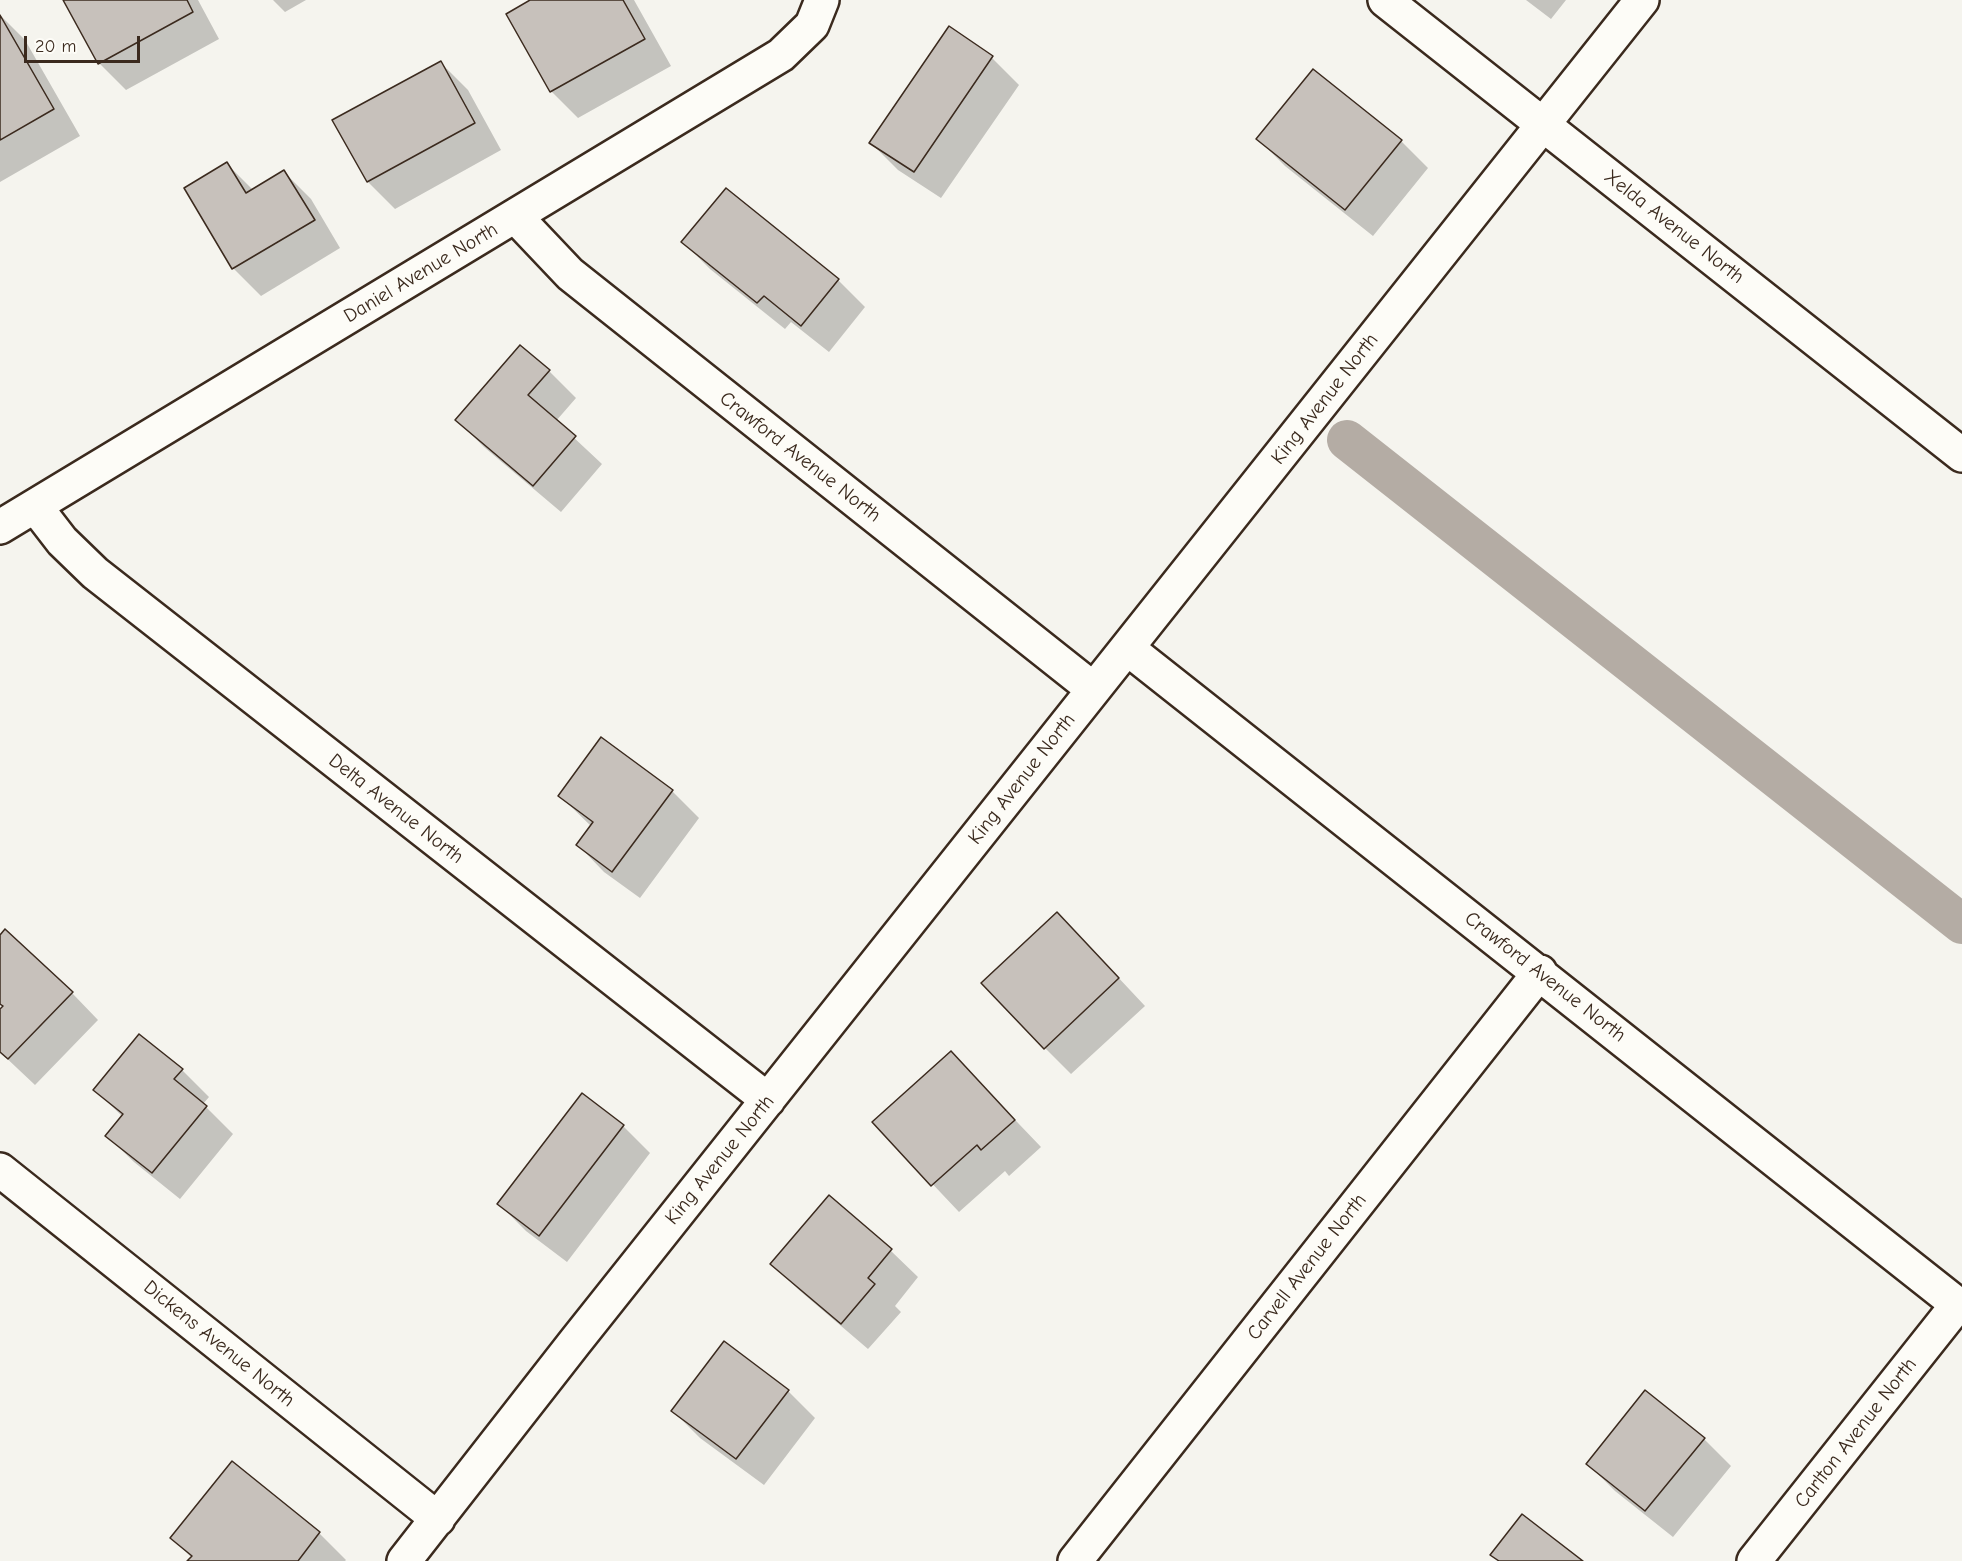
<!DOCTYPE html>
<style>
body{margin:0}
#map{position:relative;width:1962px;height:1561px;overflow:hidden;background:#f5f4ee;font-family:"Comic Neue",sans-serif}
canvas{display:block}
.scale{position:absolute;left:24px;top:36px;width:116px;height:27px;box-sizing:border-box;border:3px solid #3b2a1e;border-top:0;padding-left:8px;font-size:18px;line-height:21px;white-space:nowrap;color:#3b2a1e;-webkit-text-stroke:4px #fdfcf7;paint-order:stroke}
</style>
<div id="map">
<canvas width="1962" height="1561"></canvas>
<div class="scale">20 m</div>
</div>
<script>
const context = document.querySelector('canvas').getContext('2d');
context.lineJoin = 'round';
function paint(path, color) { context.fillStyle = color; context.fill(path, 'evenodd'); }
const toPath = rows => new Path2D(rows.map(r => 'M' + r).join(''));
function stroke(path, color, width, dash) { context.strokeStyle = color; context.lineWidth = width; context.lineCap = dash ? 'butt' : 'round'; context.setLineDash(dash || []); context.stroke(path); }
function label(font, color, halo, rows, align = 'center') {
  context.font = font + ' "Comic Neue",sans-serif'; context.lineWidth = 5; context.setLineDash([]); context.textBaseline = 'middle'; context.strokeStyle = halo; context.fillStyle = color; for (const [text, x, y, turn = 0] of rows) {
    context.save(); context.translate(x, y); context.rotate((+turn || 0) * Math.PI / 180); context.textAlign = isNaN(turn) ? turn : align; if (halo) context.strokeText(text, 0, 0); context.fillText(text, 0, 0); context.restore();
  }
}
paint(toPath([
 [65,0,198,0,219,39,126,90,99,63],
 [273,0,306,0,285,12],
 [533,0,634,0,671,66,578,118,551,91],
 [1526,0,1566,0,1551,19],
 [0,15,25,40,80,136,0,182],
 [949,28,992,58,1019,85,941,198,898,170,871,143],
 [441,63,468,90,501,150,395,209,368,182,334,120],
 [1258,139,1401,141,1428,168,1373,236,1285,166],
 [227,164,253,190,284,172,311,199,340,248,261,296,234,269,186,189],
 [683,242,838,280,865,307,829,352,791,322,785,329,710,269],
 [549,371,576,398,556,421,602,464,561,512,484,447,457,420],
 [672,791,699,818,640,898,604,872,578,845,591,826,560,796],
 [0,937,72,993,98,1020,35,1085,0,1052,0,1012,4,1007,0,1003],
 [1084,941,1145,1006,1071,1074,1045,1048],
 [139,1036,182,1070,209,1097,203,1104,233,1134,180,1199,134,1162,107,1136,123,1117,95,1090],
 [951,1053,1041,1147,1009,1176,1005,1171,959,1212,874,1122],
 [582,1095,623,1126,650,1153,567,1262,526,1231,499,1204],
 [829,1197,891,1251,918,1277,895,1306,901,1312,868,1349,799,1290,772,1263],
 [788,1391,815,1418,764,1485,700,1438,673,1411],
 [1704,1439,1731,1466,1673,1537,1615,1491,1588,1464],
 [319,1533,346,1560,345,1561,189,1561,192,1558,172,1538]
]), '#0003');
stroke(toPath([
 [1347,440,1962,924]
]), '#b4aca4', 40);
const building = toPath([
 [63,0,187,0,193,12,98,64,63,0],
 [530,0,623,0,645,39,550,92,506,14,530,0],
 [0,15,54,109,0,140,0,15],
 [949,26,993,56,914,172,869,143,949,26],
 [441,61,475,123,367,182,332,120,441,61],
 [1313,69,1402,140,1345,210,1256,139,1313,69],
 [227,162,246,193,284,170,315,220,232,269,184,188,227,162],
 [726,188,839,279,801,326,764,296,757,303,681,242,726,188],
 [520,345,550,370,528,395,576,436,533,486,455,420,520,345],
 [601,737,673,790,612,872,576,845,593,822,558,796,601,737],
 [1057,912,1119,978,1044,1049,981,983,1057,912],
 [5,929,73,992,8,1059,0,1052,0,1009,3,1006,0,1004,0,935,5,929],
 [139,1034,183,1069,174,1079,207,1106,152,1173,105,1136,123,1114,93,1090,139,1034],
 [951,1051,1015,1120,981,1150,977,1145,931,1186,872,1122,951,1051],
 [582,1093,624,1125,539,1236,497,1204,582,1093],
 [829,1195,892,1249,868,1278,875,1284,841,1324,770,1264,829,1195],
 [724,1341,789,1390,736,1459,671,1411,724,1341],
 [1645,1390,1705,1438,1645,1511,1586,1464,1645,1390],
 [232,1461,320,1532,298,1561,187,1561,192,1556,170,1538,232,1461],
 [1522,1514,1583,1561,1499,1561,1490,1555,1522,1514]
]);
paint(building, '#c7c1bb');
stroke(building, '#3b2a1e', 1.5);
const minor = toPath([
 [1385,0,1962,455],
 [515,216,570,274,1093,689],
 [35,506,62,541,95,573,768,1100],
 [0,527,781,55,812,25,822,0],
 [1127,648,1962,1308],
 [0,1170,438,1519],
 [404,1561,575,1342,1642,0],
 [1075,1561,1540,972],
 [1754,1561,1958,1304]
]);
stroke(minor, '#3b2a1e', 38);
stroke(minor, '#fdfcf7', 33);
label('20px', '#3b2a1e', '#fdfcf7', [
 ["Xelda Avenue North",1674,227,38],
 ["Daniel Avenue North",421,273,-31],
 ["King Avenue North",1325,399,-52],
 ["Crawford Avenue North",800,457,38],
 ["King Avenue North",1022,779,-52],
 ["Delta Avenue North",396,809,38],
 ["Crawford Avenue North",1545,977,38],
 ["King Avenue North",720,1160,-51],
 ["Carvell Avenue North",1307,1267,-52],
 ["Dickens Avenue North",219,1344,39],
 ["Carlton Avenue North",1856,1433,-52]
]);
</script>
